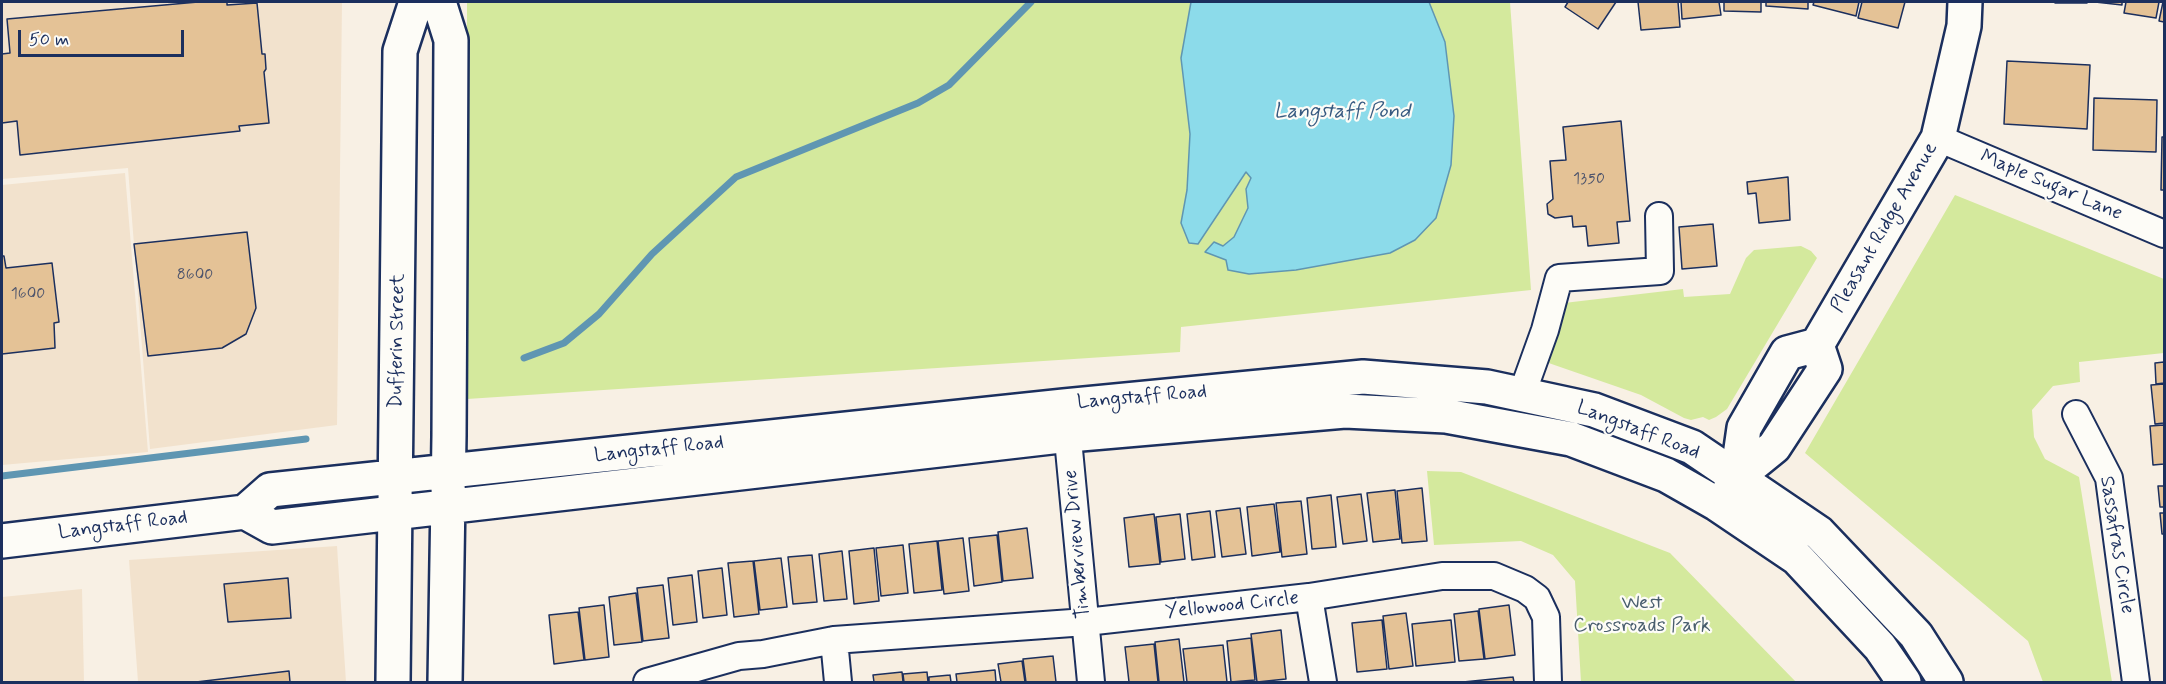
<!DOCTYPE html>
<style>
body{margin:0}
#map{position:relative;width:2166px;height:684px;overflow:hidden;background:#f8f0e4;font-family:Mynerve,sans-serif}
canvas{display:block}
.frame{position:absolute;inset:0;border:3px solid #1b2f5e;pointer-events:none}
.scale{position:absolute;left:18px;top:30px;width:166px;height:27px;box-sizing:border-box;border:3px solid #1b2f5e;border-top:0;padding-left:8px;font-size:18px;line-height:21px;white-space:nowrap;color:#1b2f5e;-webkit-text-stroke:4px #fdfcf7;paint-order:stroke}
</style>
<div id="map">
<canvas width="2166" height="684"></canvas>
<div class="frame"></div>
<div class="scale">50 m</div>
</div>
<script>
const context = document.querySelector('canvas').getContext('2d');
context.lineJoin = 'round';
function paint(path, color) { context.fillStyle = color; context.fill(path, 'evenodd'); }
const toPath = rows => new Path2D(rows.map(r => 'M' + r).join(''));
function stroke(path, color, width, dash) { context.strokeStyle = color; context.lineWidth = width; context.lineCap = dash ? 'butt' : 'round'; context.setLineDash(dash || []); context.stroke(path); }
function label(font, color, halo, rows, align = 'center') {
  context.font = font + ' Mynerve,sans-serif'; context.lineWidth = 4.5; context.setLineDash([]); context.textBaseline = 'middle'; context.strokeStyle = halo; context.fillStyle = color; for (const [text, x, y, turn = 0] of rows) {
    context.save(); context.translate(x, y); context.rotate((+turn || 0) * Math.PI / 180); context.textAlign = isNaN(turn) ? turn : align; if (halo) context.strokeText(text, 0, 0); context.fillText(text, 0, 0); context.restore();
  }
}
paint(toPath([
 [2,2,342,2,337,425,150,449,128,168,2,179],
 [125,173,148,452,2,465,2,185],
 [337,546,346,682,138,682,129,560],
 [82,589,84,682,2,682,2,597]
]), '#f2e2cd');
paint(toPath([
 [467,2,1191,2,1181,58,1190,134,1234,187,1246,172,1251,178,1246,189,1248,207,1234,237,1223,246,1206,252,1327,264,1390,253,1415,240,1454,116,1445,42,1429,2,1510,2,1531,290,1181,327,1180,352,467,399],
 [1955,195,2164,279,2164,353,2079,362,2080,382,2053,386,2032,410,2034,437,2045,459,2079,477,2112,682,2043,682,2028,641,1805,453],
 [1801,246,1811,251,1817,258,1727,409,1716,417,1709,420,1703,417,1691,420,1684,418,1641,395,1540,360,1564,303,1683,289,1684,297,1730,294,1746,258,1754,250],
 [1427,471,1461,472,1670,553,1796,682,1581,682,1575,581,1553,555,1521,541,1434,545]
]), '#d4e99d');
const water = toPath([
 [1191,2,1429,2,1445,42,1454,116,1451,165,1436,218,1415,240,1390,253,1296,270,1249,274,1228,270,1226,260,1205,252,1214,242,1223,246,1234,237,1248,208,1246,189,1251,178,1246,172,1198,244,1189,243,1181,223,1187,190,1190,134,1181,58,1191,2]
]);
paint(water, '#8cdbea');
stroke(water, '#5f96b2', 1.5);
stroke(toPath([
 [524,358,564,343,599,314,652,254,736,177,918,103,949,85,1031,2],
 [2,476,306,439]
]), '#5f96b2', 7);
const building = toPath([
 [198,2,227,2,227,5,257,3,262,54,265,54,266,69,264,72,269,123,239,126,240,131,20,155,17,121,2,123,2,54,10,53,7,19,198,2],
 [1568,2,1616,2,1598,29,1565,7,1568,2],
 [1638,2,1678,2,1680,27,1641,30,1638,2],
 [1681,2,1719,2,1721,15,1682,19,1681,2],
 [1724,2,1761,2,1761,12,1724,11,1724,2],
 [1766,2,1808,2,1808,9,1766,6,1766,2],
 [1814,2,1859,2,1856,16,1813,5,1814,2],
 [1862,2,1905,2,1898,28,1858,18,1862,2],
 [2055,2,2087,2,2087,3,2055,3,2055,2],
 [2095,2,2122,2,2122,5,2095,2],
 [2126,2,2159,2,2156,18,2124,13,2126,2],
 [2163,2,2164,2,2164,22,2159,21,2163,2],
 [2007,61,2090,65,2087,129,2004,124,2007,61],
 [2094,98,2157,100,2156,152,2093,150,2094,98],
 [1621,121,1630,221,1617,222,1619,243,1588,246,1586,226,1573,227,1572,216,1555,218,1548,214,1547,204,1553,199,1550,161,1566,160,1563,127,1621,121],
 [2162,137,2164,137,2164,190,2161,190,2162,137],
 [1788,177,1790,220,1759,223,1756,193,1748,194,1747,182,1788,177],
 [1713,224,1717,266,1682,269,1679,227,1713,224],
 [247,232,256,308,246,334,222,348,148,356,134,244,247,232],
 [2,256,4,256,6,268,52,263,59,322,54,323,55,348,2,354,2,256],
 [2164,362,2164,383,2156,384,2155,363,2164,362],
 [2164,384,2164,423,2155,424,2151,385,2164,384],
 [2164,425,2164,464,2153,465,2150,426,2164,425],
 [2158,486,2164,486,2164,507,2160,507,2158,486],
 [1422,488,1427,541,1402,543,1397,491,1422,488],
 [1395,490,1400,539,1373,542,1367,493,1395,490],
 [1361,494,1367,541,1343,544,1337,497,1361,494],
 [1331,495,1336,547,1312,549,1307,498,1331,495],
 [1301,501,1307,554,1282,557,1276,503,1301,501],
 [1274,504,1280,552,1252,556,1247,507,1274,504],
 [1240,508,1246,554,1222,557,1216,511,1240,508],
 [1210,511,1215,557,1192,560,1187,514,1210,511],
 [2160,513,2164,513,2164,534,2162,534,2160,513],
 [1154,514,1160,564,1129,567,1124,518,1154,514],
 [1180,514,1185,559,1161,562,1156,517,1180,514],
 [1027,528,1033,578,1003,581,998,532,1027,528],
 [997,535,1002,582,974,586,969,538,997,535],
 [963,538,969,591,944,594,938,541,963,538],
 [937,541,942,590,914,593,909,544,937,541],
 [903,545,908,593,881,596,876,548,903,545],
 [874,548,879,601,854,604,849,551,874,548],
 [842,551,847,599,824,601,819,554,842,551],
 [812,555,817,602,793,604,788,557,812,555],
 [781,558,787,607,760,610,754,561,781,558],
 [753,561,759,614,734,617,728,563,753,561],
 [722,568,727,615,703,618,698,571,722,568],
 [692,575,697,622,673,625,668,578,692,575],
 [288,578,291,618,228,622,224,584,288,578],
 [663,585,669,638,643,641,637,588,663,585],
 [636,593,642,642,614,645,609,597,636,593],
 [604,605,609,657,585,660,579,608,604,605],
 [1509,605,1515,655,1485,659,1479,609,1509,605],
 [1478,611,1484,659,1459,661,1454,614,1478,611],
 [578,612,584,660,554,664,549,615,578,612],
 [1406,613,1413,666,1389,669,1383,616,1406,613],
 [1382,620,1387,669,1357,672,1352,623,1382,620],
 [1451,620,1455,662,1416,666,1412,624,1451,620],
 [1281,630,1286,679,1257,682,1251,634,1281,630],
 [1251,638,1255,680,1231,682,1227,641,1251,638],
 [1179,639,1184,682,1159,682,1155,642,1179,639],
 [1154,644,1158,682,1129,682,1125,647,1154,644],
 [1223,645,1227,682,1187,682,1183,649,1223,645],
 [1053,656,1056,682,1026,682,1023,659,1053,656],
 [1022,661,1025,682,1001,682,998,664,1022,661],
 [995,670,996,682,957,682,956,674,995,670],
 [289,671,290,682,196,682,289,671],
 [902,672,903,682,874,682,873,675,902,672],
 [927,672,928,682,904,682,903,674,927,672],
 [950,675,951,682,929,682,929,677,950,675],
 [1513,677,1514,682,1463,682,1513,677]
]);
paint(building, '#e4c296');
stroke(building, '#1b2f5e', 1.5);
const street = toPath([
 [1938,138,2164,234],
 [1522,394,1545,330,1559,278,1660,271,1659,216],
 [2076,414,2109,478,2136,682],
 [1066,418,1091,682],
 [1309,597,1323,682],
 [834,640,838,682],
 [647,682,739,656,763,654,834,640,1086,622,1309,597,1442,576,1494,576,1525,589,1537,598,1546,617,1548,682]
]);
const secondary = toPath([
 [439,2,451,40,449,436,445,682],
 [1737,477,1744,428,1787,353,1817,345,1938,138,1964,26,1965,2],
 [1731,485,1737,477,1774,447,1825,369,1817,345],
 [245,512,270,490,1064,406,1363,377,1487,387,1594,410,1692,447,1819,533,1916,635,1946,682],
 [2,541,245,512,272,527,1069,435,1345,411,1446,416,1571,439,1666,475,1717,504,1797,558,1880,647,1904,682],
 [393,682,400,51,416,2]
]);
stroke(street, '#1b2f5e', 30);
stroke(secondary, '#1b2f5e', 38);
stroke(street, '#fdfcf7', 26);
stroke(secondary, '#fdfcf7', 33);
label('16px', '#4d546c', null, [
 ["1350",1589,180],
 ["8600",195,276],
 ["1600",28,295]
]);
label('20px', '#1b2f5e', '#fdfcf7', [
 ["Maple Sugar Lane",2051,186,23],
 ["Pleasant Ridge Avenue",1885,228,-60],
 ["Dufferin Street",398,341,-89],
 ["Langstaff Road",1142,398,-5],
 ["Langstaff Road",1638,431,21],
 ["Langstaff Road",659,450,-6],
 ["Langstaff Road",123,526,-7],
 ["Timberview Drive",1078,544,-95],
 ["Sassafras Circle",2116,545,81],
 ["Yellowood Circle",1232,606,-6]
]);
label('20px', '#495e6e', '#fdfcf7', [
 ["West",1642,604],
 ["Crossroads Park",1642,627]
]);
label('italic 21px', '#375a81', '#fdfcf7', [
 ["Langstaff Pond",1342,113]
]);
</script>
